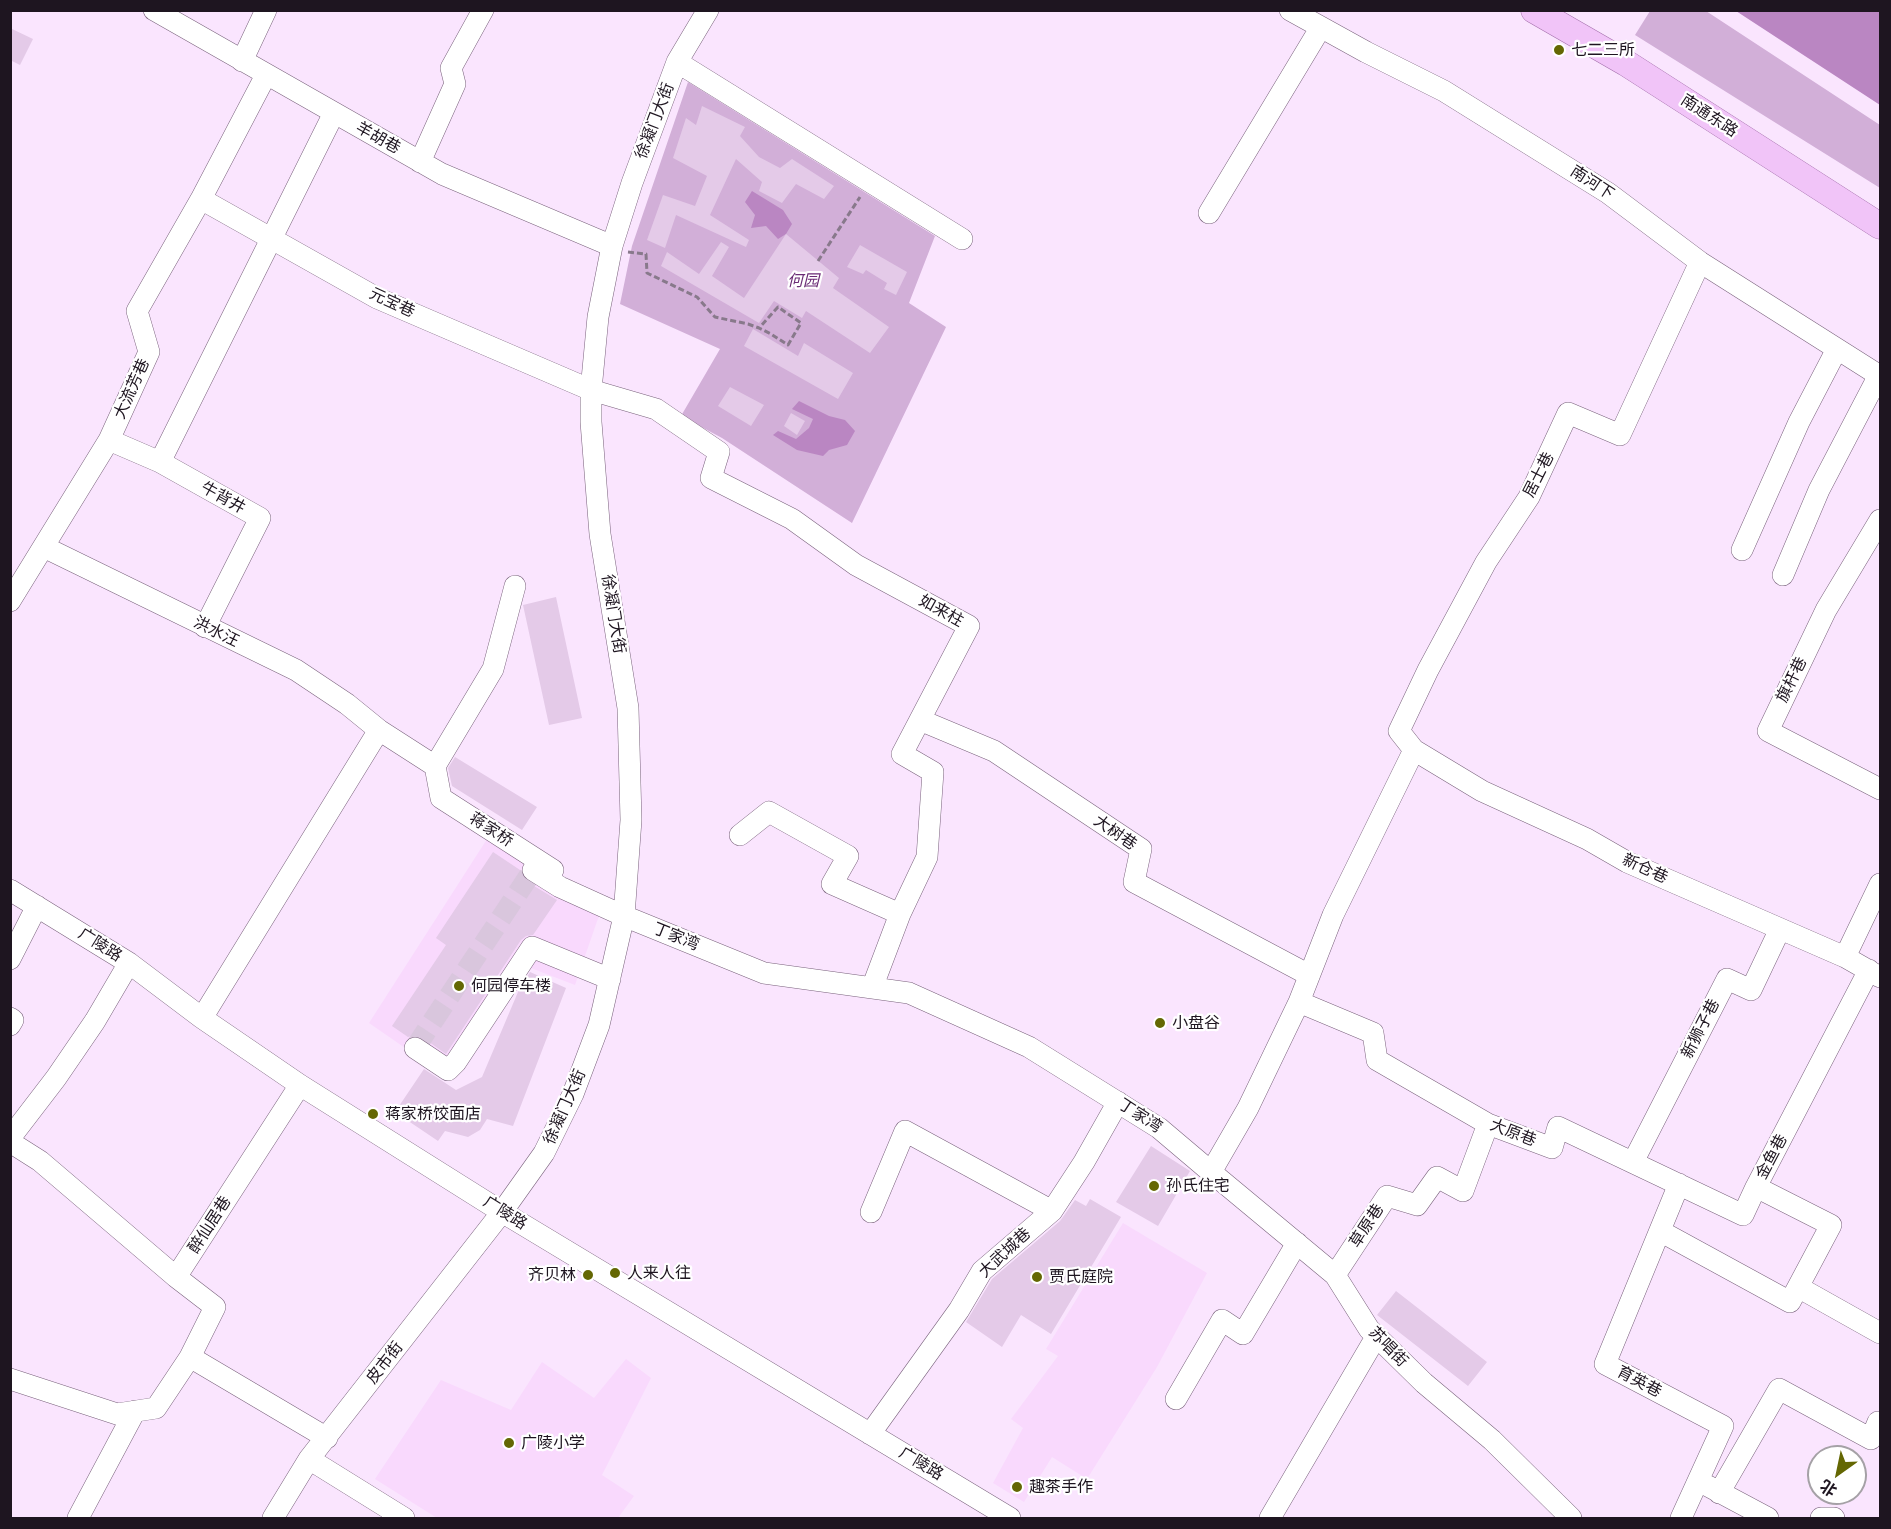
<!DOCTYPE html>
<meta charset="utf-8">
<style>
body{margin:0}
#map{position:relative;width:1891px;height:1529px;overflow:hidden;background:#fae5fe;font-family:"IBM Plex Serif","Noto Sans SC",serif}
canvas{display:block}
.frame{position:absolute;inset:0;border:12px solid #1e1520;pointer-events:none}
.north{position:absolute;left:1807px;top:1445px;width:60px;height:60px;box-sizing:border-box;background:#fff;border:2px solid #a5a1a6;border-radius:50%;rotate:213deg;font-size:16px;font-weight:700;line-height:24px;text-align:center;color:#1e1520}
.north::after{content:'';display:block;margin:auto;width:21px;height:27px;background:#646703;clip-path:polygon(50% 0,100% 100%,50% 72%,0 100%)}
</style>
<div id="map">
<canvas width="1891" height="1529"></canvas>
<div class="frame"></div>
<div class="north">北</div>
</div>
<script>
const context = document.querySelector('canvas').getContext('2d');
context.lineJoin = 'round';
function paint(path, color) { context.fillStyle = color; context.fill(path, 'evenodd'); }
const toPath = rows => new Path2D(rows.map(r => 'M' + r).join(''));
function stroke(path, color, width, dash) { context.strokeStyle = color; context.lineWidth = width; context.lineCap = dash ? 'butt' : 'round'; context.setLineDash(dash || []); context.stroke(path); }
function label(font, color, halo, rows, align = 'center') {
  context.font = font + ' "IBM Plex Serif","Noto Sans SC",serif'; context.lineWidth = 4.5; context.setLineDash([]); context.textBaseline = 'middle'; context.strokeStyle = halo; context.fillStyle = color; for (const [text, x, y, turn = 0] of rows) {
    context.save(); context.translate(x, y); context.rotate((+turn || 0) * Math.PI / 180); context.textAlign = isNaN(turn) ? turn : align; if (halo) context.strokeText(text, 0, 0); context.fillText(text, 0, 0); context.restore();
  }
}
paint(toPath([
 [489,836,603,904,575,985,523,965,450,1079,369,1023],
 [1123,1223,1207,1273,1157,1367,1087,1479,1052,1457,1024,1502,993,1483,1023,1428,1011,1419,1058,1356,1046,1349],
 [626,1359,651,1378,602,1475,634,1496,618,1518,437,1518,375,1479,441,1380,511,1410,542,1362,594,1398]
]), '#f9d9fd');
paint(toPath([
 [1650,11,1706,11,1880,125,1880,188,1635,35],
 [688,82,935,236,909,303,946,327,852,523,722,438,681,416,720,349,620,304,632,246]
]), '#d2afd8');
paint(toPath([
 [1736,11,1880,11,1880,105],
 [752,191,783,210,792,224,786,234,778,239,766,226,751,228,755,215,745,202],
 [799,401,829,416,845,420,855,431,847,445,829,450,823,456,797,450,773,435,778,431,796,439,809,428,813,419,792,409]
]), '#ba86c2');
paint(toPath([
 [10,28,33,39,20,65,10,60],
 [702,106,745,127,740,136,759,157,780,168,792,159,834,186,824,199,796,184,782,203,759,191,762,182,736,159,710,215,749,240,746,247,676,215,665,248,647,240,663,195,695,206,707,176,673,158,686,118,696,125],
 [786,234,839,278,833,288,889,327,870,353,806,311,802,318,774,301,759,323,661,266,667,252,699,274,721,242,729,247,712,276,744,298],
 [860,245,907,272,896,295,884,289,887,283,866,270,863,274,847,267],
 [753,329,798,356,804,343,853,373,838,399,744,346],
 [730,387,764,405,751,426,718,406],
 [791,413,805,421,797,435,784,426],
 [556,597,582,718,549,725,523,605],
 [455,757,537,807,522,830,452,786,448,768],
 [493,852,520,870,522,876,526,881,557,900,533,935,526,936,521,940,446,1054,422,1037,415,1035,408,1037,392,1026,446,945,436,938],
 [530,972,566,988,513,1126,487,1119,480,1130,468,1137,445,1131,438,1141,395,1112,424,1069,456,1090,482,1077,518,992],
 [1151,1146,1190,1171,1158,1226,1116,1202],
 [1090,1199,1121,1217,1051,1334,1021,1315,1002,1347,966,1322,992,1279,1060,1221,1075,1200,1086,1206],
 [1396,1291,1487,1362,1468,1386,1377,1315]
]), '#e4cae8');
stroke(toPath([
 [415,1048,533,870]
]), '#d9c6dd', 21, [21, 10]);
const minor = toPath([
 [154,10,442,174,612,246],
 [1290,10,1366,52,1444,91,1608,193,1700,262,1880,376],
 [242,61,266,10],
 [677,62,962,239],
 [420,162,455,84,451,68,483,10],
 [201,199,377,298,591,390,656,409,719,452,711,478,792,519,856,565,969,626,902,754,933,772,927,857,900,914,872,988],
 [1209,213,1321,27],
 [1700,262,1620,435,1568,413,1529,497,1486,562,1428,670,1399,731,1414,750,1482,791,1587,839,1627,862,1845,957,1880,977],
 [109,440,160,462,260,518,205,627],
 [160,462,334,113],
 [1880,520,1826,610,1768,731,1880,789],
 [44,547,296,670,347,704,379,730,435,766,441,798,553,870],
 [1742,550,1799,422,1837,349],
 [1783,575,1819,490,1879,375],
 [10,601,109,440,149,352,137,311,201,199,266,75],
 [920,720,994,751,1141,849,1134,882,1309,975],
 [435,766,493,669,515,586],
 [740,835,769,812,848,856,832,884,900,914],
 [533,870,560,887,624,916,764,973,909,993,1029,1047,1159,1128,1211,1172,1248,1108,1299,1002,1333,915,1414,750],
 [10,890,129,963,202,1018,300,1085,502,1212,1010,1518],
 [1845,957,1880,884],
 [10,959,37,906],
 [1869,970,1756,1187,1831,1225,1798,1287,1880,1333],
 [1299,1002,1373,1033,1377,1060,1488,1124,1552,1148,1558,1127,1743,1215,1756,1187],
 [10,1018,13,1020,10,1025],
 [202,1018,379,730],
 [415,1048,448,1070,456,1062,532,947,610,979],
 [10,1138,56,1078,95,1021,129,963],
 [10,1142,40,1161,176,1277],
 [1633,1162,1727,979,1751,990,1780,929],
 [1211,1172,1335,1275,1369,1329,1424,1383,1492,1440,1571,1518],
 [1679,1184,1605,1364,1723,1426,1681,1518],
 [871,1212,905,1131,1052,1211],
 [1660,1231,1790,1302,1798,1287],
 [1335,1275,1387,1196,1417,1205,1437,1177,1463,1191,1488,1124],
 [190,1357,327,1438],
 [10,1379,117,1414,156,1408,190,1357,215,1307,176,1277,300,1085],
 [1176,1399,1222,1320,1243,1334,1297,1243],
 [870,1434,959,1310,982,1271,1052,1211,1084,1162,1118,1102],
 [309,1459,404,1518],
 [1708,1486,1768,1518],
 [1719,1493,1779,1389,1871,1439,1878,1422,1880,1423],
 [78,1518,135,1411],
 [273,1518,309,1459,502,1212,544,1153,573,1094,599,1025,624,916,631,820,628,708,600,534,591,422,591,390,598,317,612,246,632,183,677,62,708,10],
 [1270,1518,1376,1337],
 [1821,1518,1834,1518]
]);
const major = toPath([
 [1534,10,1626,63,1880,226]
]);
stroke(minor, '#79627c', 22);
stroke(major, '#a16da9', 27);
stroke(toPath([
 [628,252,646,254,647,273,697,297,715,317,748,324,759,328,771,334,788,345,801,323,778,307,759,328],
 [818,261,860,197]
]), '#88798b', 3, [6, 3]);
stroke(minor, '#fff', 21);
stroke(major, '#f1c4f8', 26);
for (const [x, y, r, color] of [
 [1559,50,6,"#646703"],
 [459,986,6,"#646703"],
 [1160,1023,6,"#646703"],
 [373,1114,6,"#646703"],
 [1154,1186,6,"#646703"],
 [615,1273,6,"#646703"],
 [588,1275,6,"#646703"],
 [1037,1277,6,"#646703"],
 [509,1443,6,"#646703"],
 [1017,1487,6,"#646703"]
]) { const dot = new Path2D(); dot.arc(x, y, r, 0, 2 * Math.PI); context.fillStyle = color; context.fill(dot); stroke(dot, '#fff', 2); }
label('16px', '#1e1520', '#fff', [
 ["七二三所",1571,50],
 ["何园停车楼",471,986],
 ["小盘谷",1172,1023],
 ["蒋家桥饺面店",385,1114],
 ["孙氏住宅",1166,1186],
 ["人来人往",627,1273],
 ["齐贝林",576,1275,"right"],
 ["贾氏庭院",1049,1277],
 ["广陵小学",521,1443],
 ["趣茶手作",1029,1487]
], 'left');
label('16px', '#1e1520', '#fff', [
 ["南通东路",1709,116,33],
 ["徐凝门大街",655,121,-69],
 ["羊胡巷",378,138,29],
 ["南河下",1592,183,33],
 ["元宝巷",392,303,25],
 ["大流芳巷",132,389,-66],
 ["居士巷",1539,475,-63],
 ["牛背井",223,498,29],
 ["如来柱",941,611,29],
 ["徐凝门大街",613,614,81],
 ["洪水汪",216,632,26],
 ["旗杆巷",1792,680,-64],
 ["蒋家桥",491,830,33],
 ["大树巷",1115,833,35],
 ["新仓巷",1645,869,25],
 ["丁家湾",676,937,22],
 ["广陵路",100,945,32],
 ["新狮子巷",1701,1029,-63],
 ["徐凝门大街",565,1107,-66],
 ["丁家湾",1140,1116,33],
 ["大原巷",1513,1133,21],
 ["金鱼巷",1772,1157,-62],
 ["广陵路",505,1213,32],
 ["醉仙居巷",210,1225,-57],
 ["草原巷",1367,1226,-57],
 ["大武城巷",1005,1253,-43],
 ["苏唱街",1388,1347,46],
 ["皮市街",385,1363,-52],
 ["育英巷",1639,1382,28],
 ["广陵路",921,1464,31]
]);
label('italic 16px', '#6a2b75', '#fff', [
 ["何园",803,281]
]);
</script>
